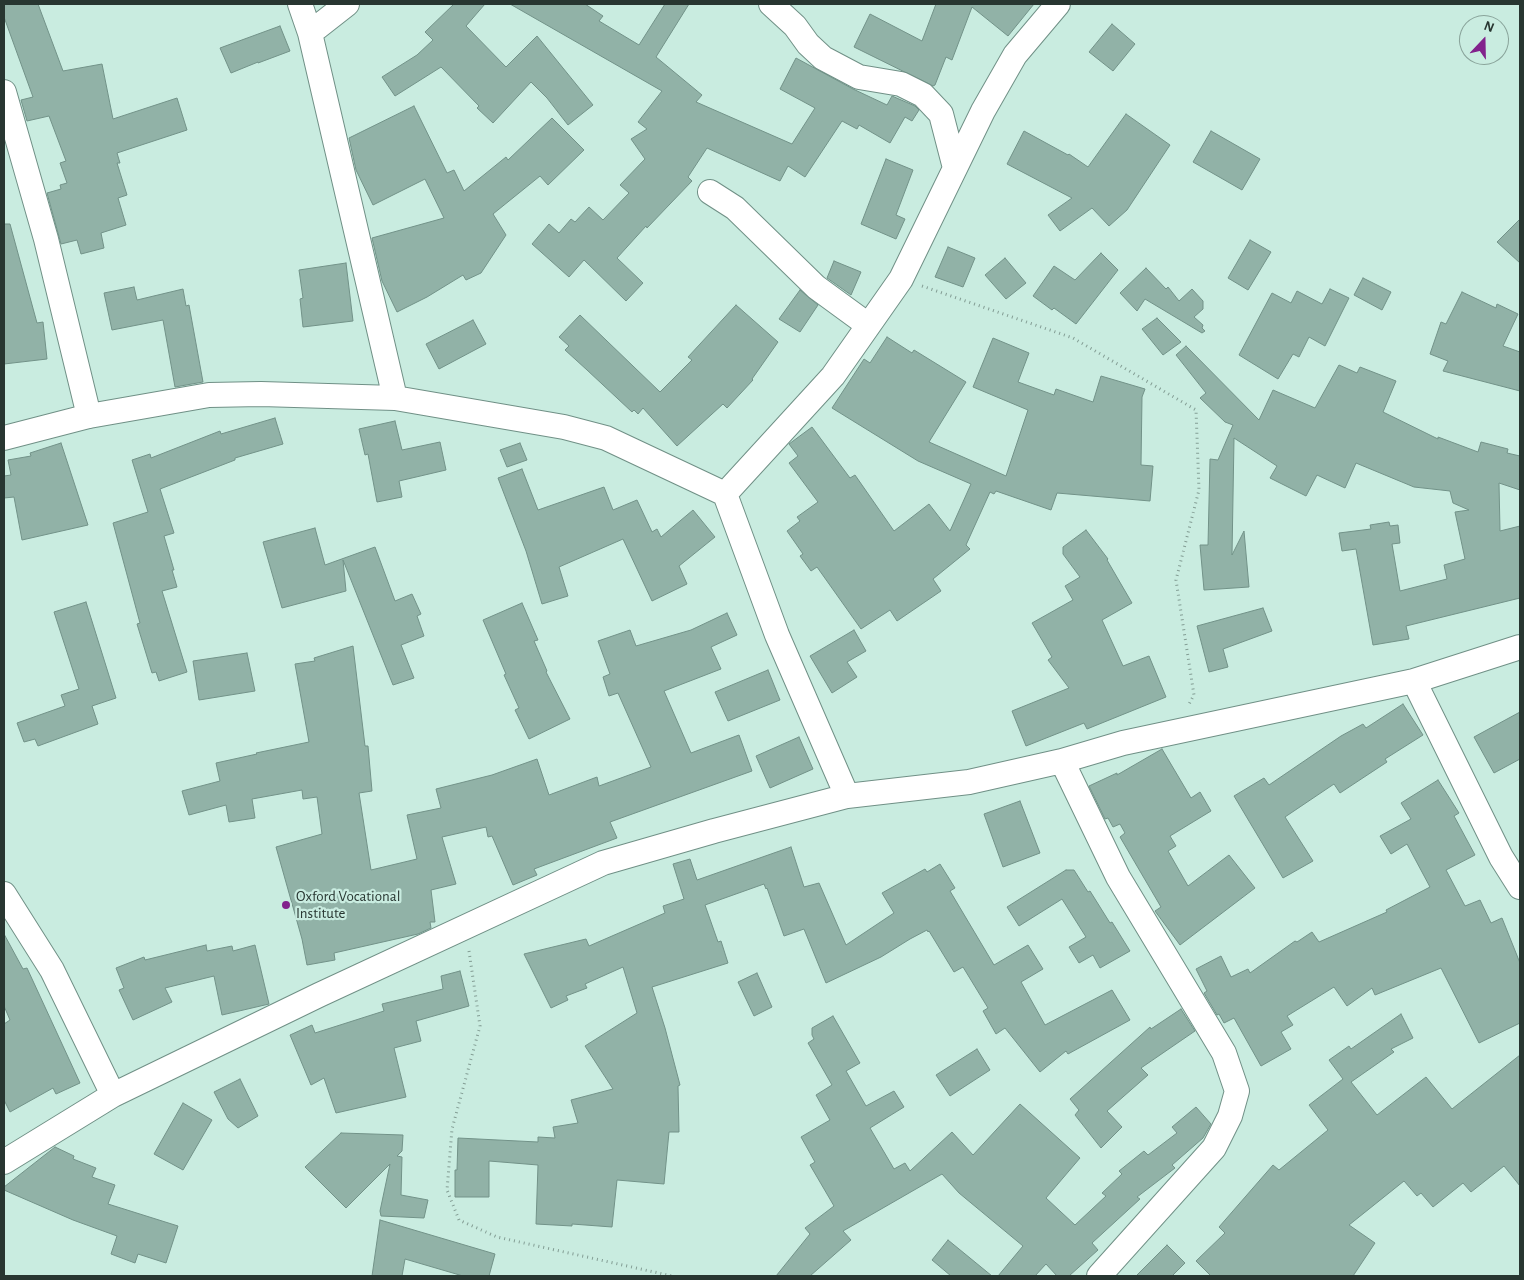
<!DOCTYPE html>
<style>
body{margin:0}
#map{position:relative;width:1524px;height:1280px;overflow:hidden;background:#c9ece0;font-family:"Alegreya Sans",sans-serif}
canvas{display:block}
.frame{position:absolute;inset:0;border:5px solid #283631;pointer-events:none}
.north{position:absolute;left:1459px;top:15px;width:50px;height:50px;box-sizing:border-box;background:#c9ece0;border:1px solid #89a39a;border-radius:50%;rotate:21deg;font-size:14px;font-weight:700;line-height:20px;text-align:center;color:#283631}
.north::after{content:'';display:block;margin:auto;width:18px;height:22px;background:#82228c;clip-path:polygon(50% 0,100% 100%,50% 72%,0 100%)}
</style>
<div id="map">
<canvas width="1524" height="1280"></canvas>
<div class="frame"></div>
<div class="north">N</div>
</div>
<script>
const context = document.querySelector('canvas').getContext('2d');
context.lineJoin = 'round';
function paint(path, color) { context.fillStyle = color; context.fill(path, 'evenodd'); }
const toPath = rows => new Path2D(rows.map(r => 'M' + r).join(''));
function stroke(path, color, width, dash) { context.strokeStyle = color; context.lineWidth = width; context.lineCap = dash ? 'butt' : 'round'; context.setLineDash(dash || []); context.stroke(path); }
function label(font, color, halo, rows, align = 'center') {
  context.font = font + ' "Alegreya Sans",sans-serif'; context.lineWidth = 4.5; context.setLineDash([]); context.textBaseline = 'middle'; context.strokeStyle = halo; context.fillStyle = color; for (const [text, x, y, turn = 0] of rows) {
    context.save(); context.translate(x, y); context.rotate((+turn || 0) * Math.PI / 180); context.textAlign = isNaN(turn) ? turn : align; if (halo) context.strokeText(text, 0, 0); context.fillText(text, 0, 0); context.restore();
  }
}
const building = toPath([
 [4,4,38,4,63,71,102,64,113,119,177,98,187,130,117,153,120,163,117,163,127,195,118,198,126,225,101,233,104,248,81,254,77,240,61,244,47,193,61,189,60,185,67,183,60,163,66,161,49,116,27,121,21,100,33,97,4,17,4,4],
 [454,4,485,4,466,26,506,67,537,36,593,105,568,125,547,98,531,82,493,123,477,108,479,106,441,67,395,96,382,77,417,55,433,40,425,32,454,4],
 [510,4,585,4,603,16,599,21,639,45,665,4,689,4,656,57,702,95,696,102,792,144,815,108,780,89,796,58,853,89,887,105,892,96,915,106,919,110,912,121,905,117,890,143,859,125,857,129,842,121,805,177,788,166,780,181,707,148,688,177,692,181,647,228,646,226,617,258,643,283,626,301,584,260,569,277,532,244,549,224,559,233,571,219,575,222,589,207,603,220,629,193,620,185,645,159,631,139,647,129,638,122,662,91,510,4],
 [936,4,1034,4,1008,36,972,7,952,60,946,57,935,85,933,86,854,47,870,14,922,41,936,4],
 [1112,24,1135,44,1113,71,1089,52,1112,24],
 [280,26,290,51,258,63,258,62,231,73,220,48,280,26],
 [414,106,447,173,454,170,464,191,506,157,508,160,552,118,584,150,548,185,540,176,493,214,506,235,481,273,466,280,463,275,427,297,397,312,382,281,372,238,444,218,425,179,373,205,356,170,349,138,414,106],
 [1126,114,1170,145,1127,210,1109,226,1092,208,1060,231,1048,215,1072,198,1007,164,1024,131,1068,155,1069,154,1088,167,1126,114],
 [1211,131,1260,159,1242,190,1193,162,1211,131],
 [886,159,913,170,896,215,905,219,896,239,861,224,886,159],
 [1520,219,1520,263,1497,242,1520,219],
 [4,224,10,224,37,323,43,322,47,359,4,364,4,224],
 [1250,240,1271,252,1248,290,1228,278,1250,240],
 [948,247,975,258,963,287,935,277,948,247],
 [1101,253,1118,270,1076,324,1054,308,1052,310,1033,296,1054,266,1075,280,1101,253],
 [1005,258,1026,283,1006,299,985,275,1005,258],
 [834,261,861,272,851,295,827,278,834,261],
 [346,263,353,321,303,327,300,299,303,298,299,270,346,263],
 [1146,268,1166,289,1168,287,1179,301,1192,289,1203,301,1203,309,1194,317,1203,325,1202,328,1205,331,1202,333,1145,299,1137,311,1120,293,1146,268],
 [1363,278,1391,292,1382,310,1354,295,1363,278],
 [134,287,137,300,183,289,186,306,189,305,203,382,175,387,163,320,112,330,104,293,134,287],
 [1330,289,1349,298,1325,346,1309,337,1299,357,1293,354,1278,379,1239,355,1272,293,1291,303,1297,291,1322,304,1330,289],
 [800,290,818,305,800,332,779,319,800,290],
 [1462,292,1496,308,1497,304,1518,314,1503,346,1520,352,1520,391,1443,371,1448,361,1430,354,1441,322,1446,324,1462,292],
 [736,305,778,342,752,379,753,380,727,408,723,404,677,446,643,408,638,414,634,410,632,412,587,370,565,350,569,346,559,337,580,315,660,392,692,360,688,357,736,305],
 [1157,318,1181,342,1163,355,1142,329,1157,318],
 [473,320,486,344,439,369,426,344,473,320],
 [887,337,912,353,914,350,966,382,929,442,1006,476,1028,410,973,387,993,338,1029,353,1018,382,1054,395,1056,389,1093,402,1101,376,1145,389,1142,397,1141,465,1153,466,1150,501,1057,493,1051,510,996,491,994,494,990,492,966,545,970,549,933,579,941,591,897,621,890,610,861,629,817,567,811,571,800,556,803,554,787,531,800,521,797,517,818,502,789,463,798,456,789,444,812,427,850,478,855,475,894,531,929,504,950,531,971,484,918,461,832,408,864,359,870,363,887,337],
 [1186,346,1259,420,1273,390,1315,408,1339,365,1357,373,1360,367,1396,381,1383,412,1438,439,1438,437,1478,452,1481,442,1508,449,1507,453,1520,456,1520,490,1499,483,1500,531,1520,526,1520,598,1406,626,1409,639,1373,645,1356,549,1342,551,1339,533,1371,529,1370,525,1389,522,1390,526,1398,525,1400,543,1392,544,1400,591,1447,579,1444,565,1465,559,1455,512,1469,510,1453,503,1450,491,1414,487,1356,463,1345,488,1317,475,1306,496,1270,478,1277,466,1234,438,1232,555,1244,531,1249,587,1204,590,1200,545,1208,545,1210,459,1218,460,1233,425,1225,422,1200,398,1206,393,1176,355,1186,346],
 [275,418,283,444,235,458,235,460,160,489,174,533,164,536,174,570,172,570,177,587,162,591,187,672,159,681,156,672,152,673,137,624,140,623,113,523,148,512,132,460,150,454,151,458,220,431,221,434,275,418],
 [395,421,402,450,440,442,446,470,399,481,402,497,377,502,368,454,365,455,359,429,395,421],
 [61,443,88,525,22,540,14,497,4,498,4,476,11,475,8,460,31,456,30,453,61,443],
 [520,443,527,460,507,467,500,450,520,443],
 [522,469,538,510,604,487,613,510,637,500,652,532,657,529,661,537,693,510,715,537,679,566,687,584,652,601,623,539,559,567,568,596,542,604,526,551,498,478,522,469],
 [315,528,325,565,375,547,395,601,412,594,421,614,417,616,424,636,401,645,414,678,393,685,343,560,346,591,282,608,263,542,315,528],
 [1086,530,1108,559,1107,560,1132,603,1102,620,1123,666,1149,656,1166,697,1087,729,1084,723,1026,746,1012,711,1069,688,1048,660,1052,657,1032,623,1073,600,1065,586,1080,577,1063,554,1063,547,1086,530],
 [86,602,116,698,92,706,98,724,38,746,35,739,24,742,17,723,65,706,61,695,79,689,54,612,86,602],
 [522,603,538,640,534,641,547,671,546,672,570,719,529,739,515,710,519,708,504,675,506,674,483,620,522,603],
 [1263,608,1272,631,1223,649,1228,667,1209,672,1197,626,1263,608],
 [727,613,737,635,711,647,721,669,664,691,691,753,739,735,752,771,610,822,617,838,534,869,537,875,513,885,492,836,488,837,486,827,442,837,456,884,431,890,435,922,430,922,431,928,418,934,334,953,335,960,307,965,302,939,276,847,322,834,317,797,303,799,302,790,252,799,255,818,229,822,226,805,189,815,182,791,220,781,216,763,257,754,256,753,309,742,295,664,315,661,314,658,353,646,365,746,368,746,372,791,359,793,371,870,417,859,407,815,441,808,436,789,492,775,537,759,549,795,597,777,599,786,651,767,618,693,609,696,603,677,610,674,598,641,630,630,636,646,691,630,727,613],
 [854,630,866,651,847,662,857,677,832,693,810,656,854,630],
 [247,653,255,691,199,700,193,661,247,653],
 [768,670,780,700,728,721,715,692,768,670],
 [1403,704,1423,735,1385,759,1387,762,1340,793,1334,784,1285,817,1313,861,1283,878,1234,796,1264,778,1269,785,1341,736,1363,724,1366,728,1403,704],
 [1520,712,1520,759,1494,773,1474,737,1520,712],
 [799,737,813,769,770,788,756,756,799,737],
 [1162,749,1191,798,1200,792,1211,811,1170,836,1176,846,1168,851,1188,886,1229,855,1255,888,1180,945,1155,911,1161,907,1120,837,1125,833,1120,824,1113,827,1108,818,1105,819,1089,786,1117,773,1117,775,1162,749],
 [1438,780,1459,813,1454,816,1475,855,1446,870,1465,906,1480,900,1491,923,1502,918,1520,963,1520,1023,1479,1043,1441,968,1375,995,1372,988,1347,1006,1334,987,1287,1016,1293,1025,1281,1032,1291,1049,1261,1066,1234,1018,1224,1023,1219,1014,1217,1015,1204,993,1207,991,1196,969,1221,956,1231,977,1248,969,1250,973,1295,941,1297,942,1312,932,1319,942,1387,912,1386,910,1430,887,1407,844,1391,854,1380,836,1411,819,1401,803,1438,780],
 [1020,801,1040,853,1003,867,984,814,1020,801],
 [791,847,804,887,819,883,846,945,894,913,882,893,925,869,927,872,940,864,955,888,950,891,994,965,1028,945,1043,969,1021,982,1045,1025,1112,990,1130,1020,1068,1054,1066,1051,1040,1072,1005,1028,996,1034,983,1011,988,1008,963,967,954,972,929,931,928,932,927,930,910,939,881,957,826,983,804,929,784,936,767,888,766,889,764,884,705,905,718,942,721,941,728,963,652,987,665,1028,680,1085,678,1086,679,1132,669,1132,664,1184,617,1180,612,1227,572,1224,572,1226,536,1224,538,1165,489,1161,489,1197,455,1197,455,1170,457,1170,458,1138,538,1142,538,1137,555,1138,553,1127,578,1123,571,1100,613,1089,585,1046,637,1013,623,967,585,984,587,988,566,996,568,1000,551,1008,524,954,586,939,589,946,665,913,663,906,684,899,673,864,690,859,697,880,791,847],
 [1066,870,1074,870,1088,892,1090,891,1110,923,1112,922,1130,951,1100,968,1093,955,1079,963,1069,947,1086,937,1062,899,1019,926,1007,907,1066,870],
 [4,934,23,969,27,968,80,1083,56,1094,53,1088,10,1112,4,1100,4,1024,10,1020,4,1006,4,934],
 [206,945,207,951,232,946,233,951,255,945,269,1004,222,1015,214,976,165,988,172,1002,133,1020,119,990,124,988,116,968,144,957,145,960,206,945],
 [460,971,469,1006,416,1021,421,1041,394,1048,406,1097,336,1113,324,1078,311,1085,290,1035,312,1025,315,1033,384,1011,382,1004,443,989,441,976,460,971],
 [757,973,772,1007,754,1016,738,982,757,973],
 [1181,1009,1195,1031,1141,1068,1148,1075,1107,1111,1122,1127,1101,1148,1075,1115,1079,1110,1070,1099,1150,1027,1151,1029,1181,1009],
 [1401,1014,1413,1038,1391,1049,1394,1052,1351,1082,1377,1115,1426,1077,1452,1109,1520,1055,1520,1186,1504,1166,1471,1192,1463,1183,1433,1207,1421,1193,1417,1196,1404,1181,1349,1225,1375,1243,1353,1276,1211,1276,1196,1261,1225,1233,1219,1227,1273,1165,1279,1170,1328,1130,1309,1105,1343,1079,1329,1060,1349,1046,1351,1049,1401,1014],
 [833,1016,860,1063,846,1071,866,1106,894,1091,904,1107,870,1128,894,1169,905,1163,910,1171,952,1132,973,1155,1020,1104,1080,1158,1046,1198,1075,1225,1106,1196,1102,1193,1122,1174,1119,1171,1144,1151,1148,1155,1177,1133,1172,1127,1196,1107,1211,1124,1203,1138,1172,1165,1175,1168,1137,1197,1140,1199,1092,1243,1098,1250,1069,1276,1057,1276,1046,1264,1035,1276,998,1276,1023,1246,959,1193,942,1174,843,1231,851,1240,810,1276,776,1276,810,1234,805,1228,834,1206,810,1165,815,1162,801,1137,830,1120,816,1095,832,1085,808,1043,814,1039,812,1035,812,1028,833,1016],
 [977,1049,990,1070,950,1096,936,1075,977,1049],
 [240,1079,258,1116,238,1128,228,1119,214,1092,240,1079],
 [183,1103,212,1120,183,1170,154,1154,183,1103],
 [341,1133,403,1135,402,1151,397,1156,402,1157,401,1195,428,1200,424,1218,381,1216,380,1211,390,1164,346,1208,305,1167,341,1133],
 [55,1147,74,1156,73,1159,96,1168,92,1177,115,1185,108,1204,178,1226,166,1263,138,1254,135,1263,111,1254,117,1236,73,1220,4,1190,4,1187,55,1147],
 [380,1220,495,1254,489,1276,463,1276,405,1259,402,1276,372,1276,380,1220],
 [948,1240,992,1276,951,1276,932,1260,948,1240],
 [1167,1245,1185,1263,1172,1276,1136,1276,1167,1245]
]);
paint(building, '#91b2a7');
stroke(building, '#729288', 1);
const minor = toPath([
 [300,4,310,33,395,398],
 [771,4,795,26,808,44,823,58,859,77,901,84,923,95,941,114,955,168],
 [310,33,347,4],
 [4,92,46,239,89,416],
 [710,192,735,208,816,287,868,325],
 [4,438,89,416,209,395,261,394,395,398,564,427,606,438,725,494],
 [1414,681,1501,857,1520,887],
 [1062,761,1118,877,1224,1053,1237,1091,1230,1116,1214,1148,1099,1276],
 [847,796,777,635,725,494,833,376,901,279,983,111,1015,55,1058,4],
 [4,894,52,970,113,1095],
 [4,1162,113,1095,319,995,603,863,714,831,847,796,969,782,1062,761,1123,743,1414,681,1520,647]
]);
stroke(minor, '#709086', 26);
stroke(toPath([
 [922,286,1073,338,1196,410,1199,490,1176,580,1194,695,1189,704],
 [469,951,480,1026,452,1129,447,1190,459,1220,497,1237,672,1276]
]), '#839d94', 3, [1, 4]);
stroke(minor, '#fff', 24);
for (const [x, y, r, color] of [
 [286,905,5,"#82228c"]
]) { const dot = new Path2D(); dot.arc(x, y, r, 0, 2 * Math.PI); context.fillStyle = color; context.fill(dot); stroke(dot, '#c9ece0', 2); }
label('15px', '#283631', '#c9ece0', [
 ["Oxford Vocational",296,896],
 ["Institute",296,913]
], 'left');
</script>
